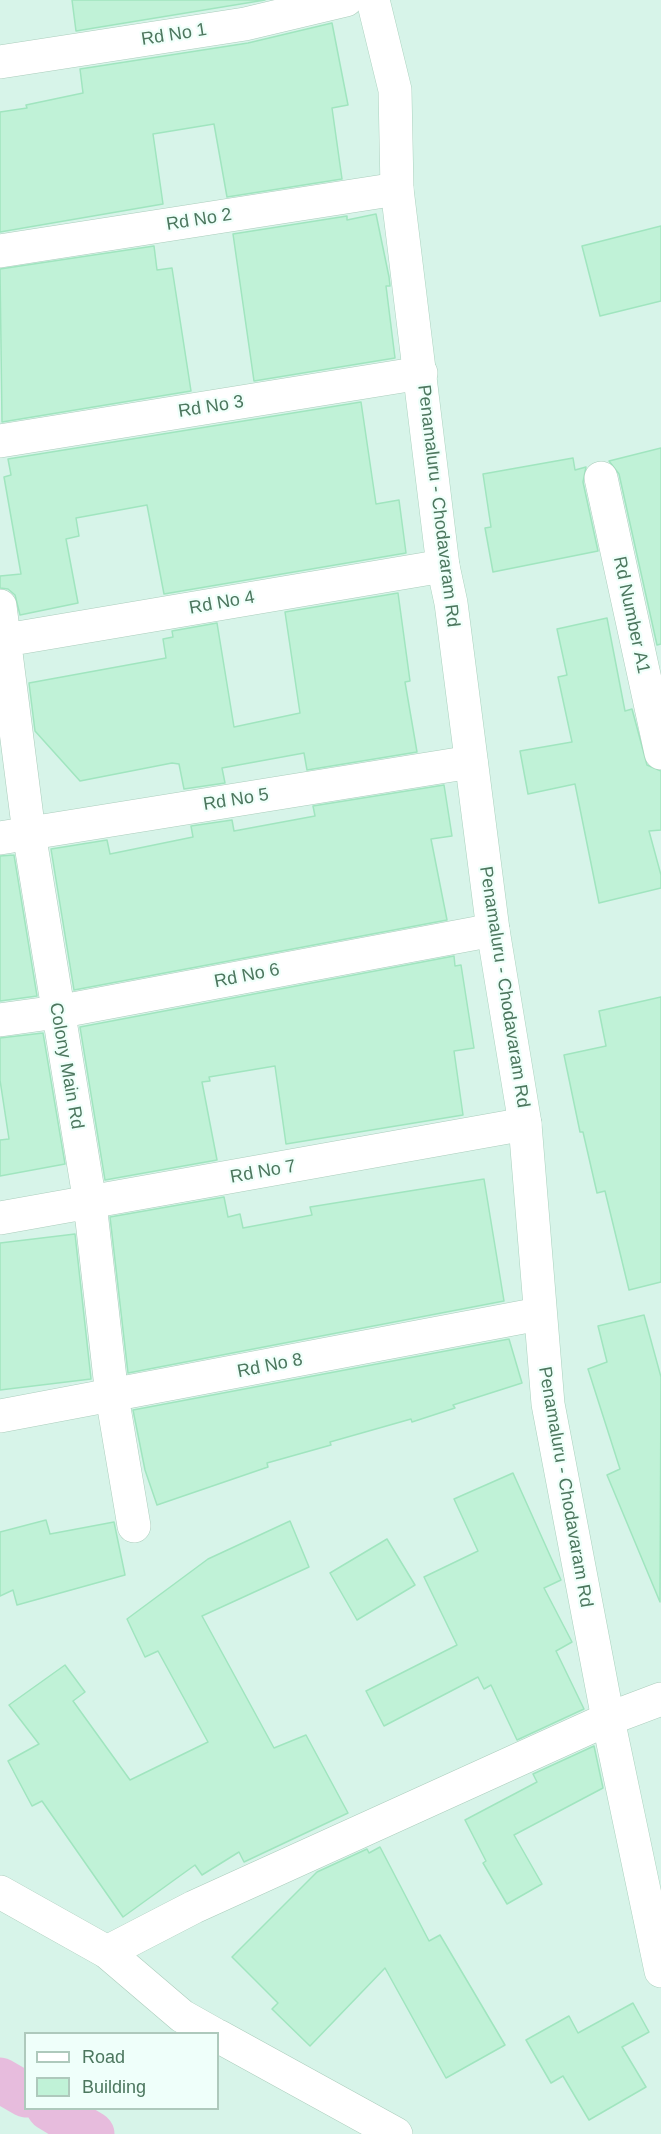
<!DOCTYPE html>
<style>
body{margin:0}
#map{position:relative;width:661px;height:2134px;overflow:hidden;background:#e8fcf6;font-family:Arial,sans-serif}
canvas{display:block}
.legend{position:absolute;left:24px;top:2032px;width:195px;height:78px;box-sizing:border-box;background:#effffa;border:2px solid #aec9bc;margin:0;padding:8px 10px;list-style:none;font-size:18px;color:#4c775e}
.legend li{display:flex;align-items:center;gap:12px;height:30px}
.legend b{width:30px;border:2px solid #aec9bc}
</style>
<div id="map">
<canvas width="661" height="2134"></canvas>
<ul class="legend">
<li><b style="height:8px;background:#fff"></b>Road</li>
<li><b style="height:16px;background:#c0f2d7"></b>Building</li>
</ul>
</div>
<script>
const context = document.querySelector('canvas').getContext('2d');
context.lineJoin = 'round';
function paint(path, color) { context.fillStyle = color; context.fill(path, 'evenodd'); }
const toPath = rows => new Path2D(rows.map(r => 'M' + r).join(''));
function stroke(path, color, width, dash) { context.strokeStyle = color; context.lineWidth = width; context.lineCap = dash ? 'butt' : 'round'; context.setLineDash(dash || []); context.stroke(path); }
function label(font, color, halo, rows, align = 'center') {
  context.font = font + ' Arial,sans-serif'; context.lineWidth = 4.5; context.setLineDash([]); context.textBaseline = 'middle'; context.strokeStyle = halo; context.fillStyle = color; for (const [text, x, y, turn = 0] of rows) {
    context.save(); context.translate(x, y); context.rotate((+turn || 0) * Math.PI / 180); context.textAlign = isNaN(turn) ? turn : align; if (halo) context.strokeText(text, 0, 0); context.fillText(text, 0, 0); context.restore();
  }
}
paint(toPath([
 [0,0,661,0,661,2134,0,2134],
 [26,2034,218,2034,218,2108,26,2108]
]), '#d7f4e9');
stroke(toPath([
 [0,2080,26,2095],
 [49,2108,92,2134]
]), '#e7bcdd', 45);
const building = toPath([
 [72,0,265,0,76,31,72,0],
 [332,23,348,105,332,108,342,179,227,197,214,124,153,134,163,204,0,232,0,112,27,108,26,105,83,93,80,69,248,43,332,23],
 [376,214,389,277,390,286,386,286,395,358,254,381,233,234,347,216,347,220,376,214],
 [661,226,661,301,600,316,582,246,661,226],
 [154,246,157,270,172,268,191,391,2,422,0,269,154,246],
 [361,402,376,504,399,500,406,553,164,594,147,505,76,518,79,536,66,539,78,603,20,615,15,595,8,589,0,588,0,576,21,574,4,477,11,475,8,459,361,402],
 [661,448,661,644,657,645,619,474,609,461,661,448],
 [573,458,575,470,586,467,583,482,598,551,493,572,485,528,491,527,483,474,573,458],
 [398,593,410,681,405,682,417,752,307,770,304,753,222,768,225,783,184,789,179,764,172,763,80,781,35,731,29,683,166,658,163,639,173,637,172,631,217,623,234,727,300,713,285,612,398,593],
 [607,618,625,711,632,709,647,765,661,771,661,830,649,831,661,875,661,888,599,903,575,784,528,794,520,751,572,742,558,677,567,675,557,629,607,618],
 [444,785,452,836,431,839,447,920,74,990,51,849,107,840,110,854,193,837,191,826,232,820,234,831,315,816,313,806,444,785],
 [14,855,37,996,0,1001,0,856,14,855],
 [454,956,455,966,461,965,474,1048,454,1051,463,1115,286,1144,275,1066,209,1077,210,1081,202,1082,217,1160,105,1180,80,1027,454,956],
 [661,997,661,1282,629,1290,605,1191,597,1193,583,1132,580,1132,564,1055,606,1046,599,1011,661,997],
 [43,1033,65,1164,0,1176,0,1140,9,1139,0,1080,0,1038,43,1033],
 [484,1179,504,1301,128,1373,110,1217,224,1197,228,1217,240,1214,243,1228,312,1215,310,1207,484,1179],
 [75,1234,91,1379,0,1390,0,1243,75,1234],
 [644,1315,661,1377,660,1602,607,1475,620,1469,588,1369,607,1362,598,1326,644,1315],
 [509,1339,522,1383,453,1405,455,1408,412,1422,411,1419,330,1442,331,1445,267,1463,268,1467,157,1505,145,1470,133,1410,509,1339],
 [513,1473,561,1580,544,1588,572,1642,556,1651,584,1709,517,1740,491,1685,484,1689,478,1677,384,1726,366,1691,457,1645,424,1577,478,1551,454,1499,513,1473],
 [46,1520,50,1534,114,1522,125,1575,17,1605,13,1590,0,1596,0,1532,46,1520],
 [290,1521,309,1567,202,1616,274,1748,306,1735,348,1813,244,1862,239,1852,202,1875,195,1865,123,1917,42,1801,32,1806,8,1761,39,1744,9,1705,65,1665,85,1692,73,1701,130,1780,208,1742,158,1651,145,1657,127,1619,208,1559,290,1521],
 [387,1539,415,1585,357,1620,330,1573,387,1539],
 [594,1746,603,1788,514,1835,542,1884,507,1904,483,1863,486,1861,465,1820,537,1782,533,1774,594,1746],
 [380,1847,429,1941,440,1935,505,2045,446,2078,385,1968,310,2046,272,2009,278,2003,232,1957,317,1872,367,1849,369,1853,380,1847],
 [633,2003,649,2032,622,2047,646,2087,589,2120,563,2076,551,2083,526,2040,569,2016,578,2033,633,2003]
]);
paint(building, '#c0f2d7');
stroke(building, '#a0e5bf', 1.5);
const minor = toPath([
 [0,62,245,24,346,0],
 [0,251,397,189],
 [0,441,421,373],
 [601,478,661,753],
 [0,606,29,833,90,1203,112,1396,134,1526],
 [0,641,443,566],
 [0,838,471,762],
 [0,1020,57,1012,493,930],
 [0,1218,525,1124],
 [0,1416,539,1314],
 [107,1952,194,1907,608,1719,661,1699]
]);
const tertiary = toPath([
 [0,1892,107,1952,182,2016,214,2034],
 [218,2036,396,2134]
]);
const secondary = toPath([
 [373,0,395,90,397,189,443,566,451,603,493,930,525,1124,548,1404,608,1719,661,1971]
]);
stroke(minor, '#abcdbc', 34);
stroke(tertiary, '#abcdbc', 34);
stroke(secondary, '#abd2bf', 34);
stroke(minor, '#fff', 33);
stroke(tertiary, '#fff', 33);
stroke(secondary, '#fff', 33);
label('18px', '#4c775e', '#effffa', [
 ["Rd No 1",174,35,-9],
 ["Rd No 2",199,220,-9],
 ["Rd No 3",211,407,-9],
 ["Penamaluru - Chodavaram Rd",438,506,83],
 ["Rd No 4",222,603,-10],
 ["Rd Number A1",631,615,78],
 ["Rd No 5",236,800,-9],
 ["Rd No 6",247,976,-11],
 ["Penamaluru - Chodavaram Rd",504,987,81],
 ["Colony Main Rd",66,1066,80],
 ["Rd No 7",263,1172,-10],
 ["Rd No 8",270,1366,-11],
 ["Penamaluru - Chodavaram Rd",565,1487,80]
]);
</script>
